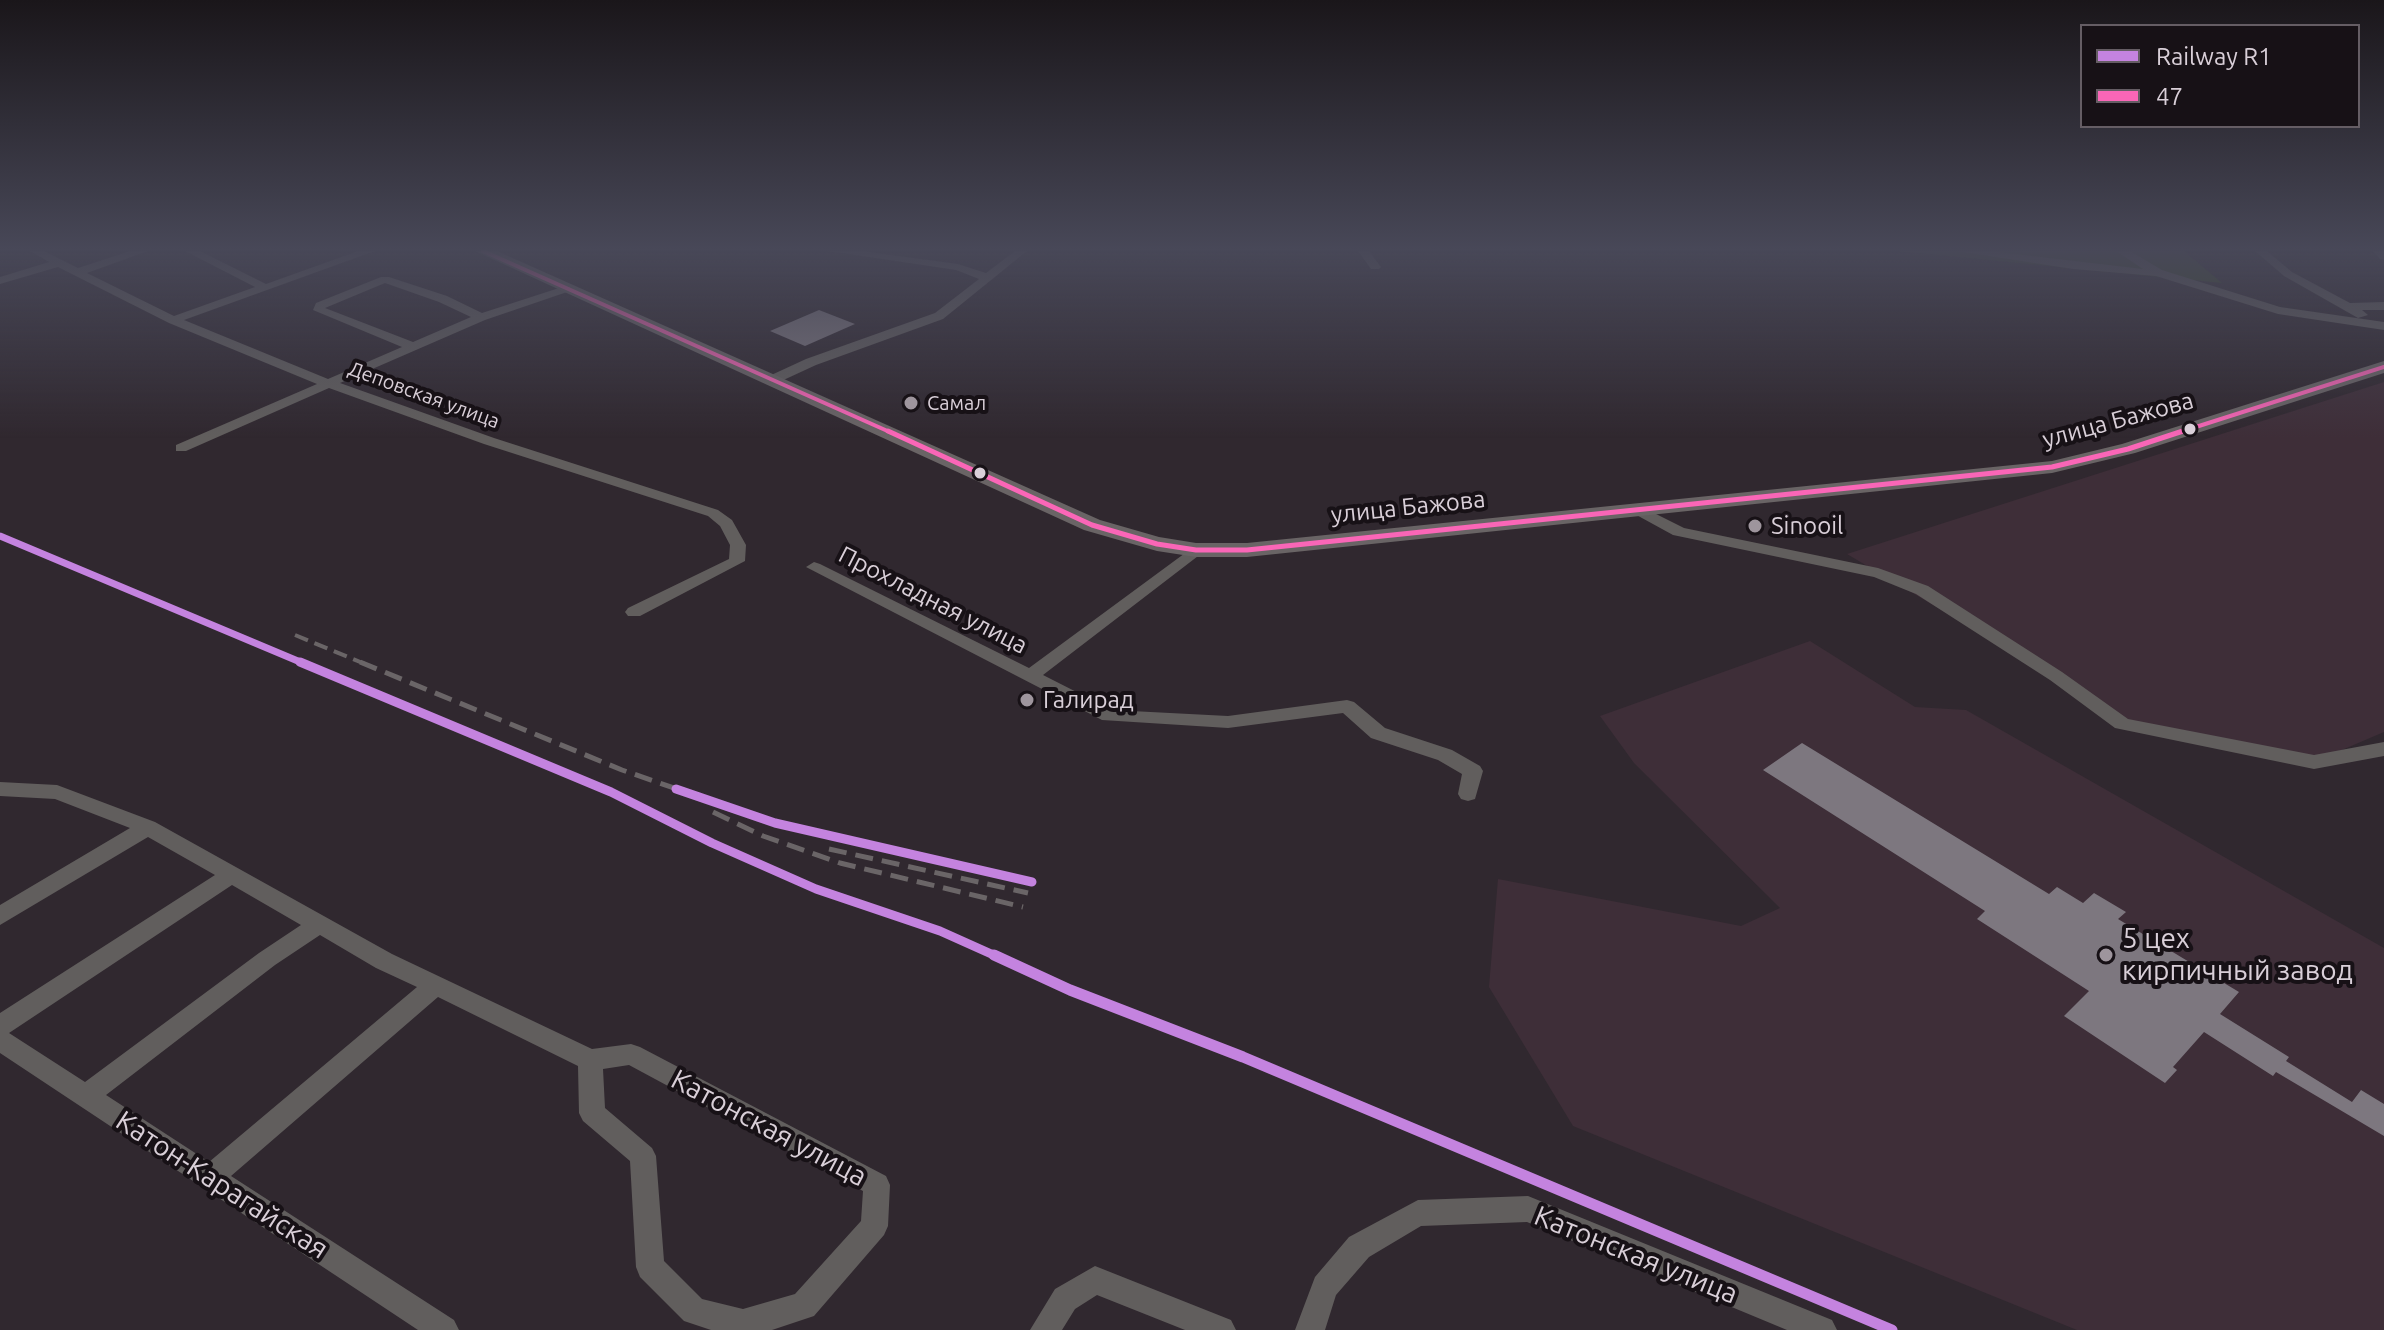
<!DOCTYPE html>
<meta charset="utf-8">
<style>
body{margin:0}
#map{position:relative;width:2384px;height:1330px;overflow:hidden;background:#30282f;font-family:Ubuntu,sans-serif}
canvas{display:block}
.legend{position:absolute;left:2080px;top:24px;width:280px;height:104px;box-sizing:border-box;background:#171116;border:2px solid #655d64;margin:0;padding:10px 14px;list-style:none;font-size:24px;color:#d9cfd8}
.legend li{display:flex;align-items:center;gap:16px;height:40px}
.legend b{width:40px;border:2px solid #655d64}
</style>
<div id="map">
<canvas width="2384" height="1330"></canvas>
<ul class="legend">
<li><b style="height:10px;background:#c483df"></b>Railway R1</li>
<li><b style="height:10px;background:#fa66b7"></b>47</li>
</ul>
</div>
<script>
const context = document.querySelector('canvas').getContext('2d');
context.lineJoin = 'round';
function paint(path, color) { context.fillStyle = color; context.fill(path, 'evenodd'); }
const toPath = rows => new Path2D(rows.map(r => 'M' + r).join(''));
function stroke(path, color, width, dash) { context.strokeStyle = color; context.lineWidth = width; context.lineCap = dash ? 'butt' : 'round'; context.setLineDash(dash || []); context.stroke(path); }
function label(font, color, halo, rows, align = 'center') {
  context.font = font + ' Ubuntu,sans-serif'; context.lineWidth = 8; context.setLineDash([]); context.textBaseline = 'middle'; context.strokeStyle = halo; context.fillStyle = color; for (const [text, x, y, turn = 0] of rows) {
    context.save(); context.translate(x, y); context.rotate((+turn || 0) * Math.PI / 180); context.textAlign = isNaN(turn) ? turn : align; if (halo) context.strokeText(text, 0, 0); context.fillText(text, 0, 0); context.restore();
  }
}
paint(toPath([
 [2384,382,2384,732,2316,761,2127,720,1847,554],
 [1810,641,1915,707,1966,710,2384,948,2384,1330,2077,1330,1573,1126,1489,987,1498,879,1741,926,1780,908,1634,763,1600,716]
]), '#3e2e38');
paint(toPath([
 [1897,251,2184,251,2222,283]
]), '#364821');
paint(toPath([
 [819,310,855,324,805,346,770,331],
 [1802,743,2049,894,2057,887,2083,903,2094,893,2126,912,2118,919,2239,992,2220,1014,2289,1057,2286,1061,2352,1102,2361,1090,2384,1104,2384,1136,2276,1072,2273,1076,2204,1032,2173,1067,2177,1070,2165,1083,2064,1016,2089,991,1977,919,1985,911,1763,770]
]), '#7d777f');
paint(toPath([
 [30,251,44,251,78,268,130,251,148,251,87,273,174,316,255,287,185,251,200,251,266,284,358,251,375,251,184,320,328,379,402,347,313,310,316,303,381,277,389,277,447,296,482,313,562,287,570,287,570,291,485,320,340,383,494,438,718,510,732,520,746,545,745,561,640,616,628,616,625,612,628,608,729,559,730,545,720,526,708,516,484,444,329,388,186,451,176,451,176,445,317,384,169,323,58,267,0,284,0,277,49,262,30,251],
 [385,283,439,302,471,317,413,342,325,308,385,283],
 [828,251,862,251,958,264,986,273,1015,251,1027,251,943,319,816,365,777,383,767,383,767,377,806,359,935,313,979,279,956,270,828,251],
 [1358,251,1369,251,1381,267,1379,269,1371,269,1358,251],
 [1957,251,1989,251,2143,269,2116,251,2130,251,2162,270,2280,307,2384,322,2384,330,2278,314,2156,276,2073,269,1957,251],
 [2255,251,2267,251,2292,272,2350,303,2384,302,2384,310,2362,310,2368,315,2358,318,2284,276,2255,251],
 [2373,251,2384,251,2384,260,2380,259,2373,251],
 [1636,504,1684,528,1878,568,1928,586,2062,672,2128,719,2314,755,2384,742,2384,756,2314,769,2115,728,2050,680,1916,594,1874,577,1673,535,1631,512,1628,509,1636,504],
 [1196,545,1202,547,1204,550,1202,553,1043,675,1112,710,1228,716,1347,700,1354,702,1385,728,1452,750,1480,766,1483,771,1475,799,1468,801,1461,799,1458,794,1462,774,1438,760,1371,738,1343,713,1228,728,1102,720,806,567,814,562,820,564,1029,668,1196,545],
 [0,782,57,785,155,822,392,954,592,1049,631,1044,640,1047,886,1176,890,1185,888,1226,884,1235,814,1316,772,1330,711,1330,684,1321,640,1277,636,1267,630,1161,583,1121,579,1113,578,1066,438,997,231,1176,454,1320,459,1330,418,1330,0,1053,0,1013,215,875,148,837,0,925,0,905,130,828,55,799,0,796,0,782],
 [232,885,301,925,259,953,85,1082,9,1033,232,885],
 [320,935,376,968,417,987,209,1162,106,1095,275,965,320,935],
 [629,1065,863,1191,861,1221,795,1294,743,1309,702,1299,664,1261,656,1156,652,1148,605,1108,603,1069,629,1065],
 [1528,1196,1832,1320,1837,1330,1787,1330,1527,1222,1421,1226,1369,1257,1336,1295,1325,1330,1295,1330,1315,1277,1349,1237,1418,1200,1528,1196],
 [1095,1266,1231,1320,1236,1330,1185,1330,1097,1295,1075,1309,1062,1330,1030,1330,1055,1289,1095,1266]
]), '#615e5d');
paint(toPath([
 [475,251,497,251,1100,520,1159,537,1196,543,1247,543,2052,461,2122,444,2384,361,2384,373,2135,453,2052,473,1247,557,1196,557,1157,551,1084,530,475,251]
]), '#696465');
stroke(toPath([
 [0,536,58,560],
 [295,635,365,664]
]), '#6a6567', 4, [14, 7]);
stroke(toPath([
 [360,662,622,770,775,823,1032,882],
 [713,812,763,836,840,863,1023,907],
 [829,849,1028,893]
]), '#6a6567', 5, [18, 9]);
stroke(toPath([
 [483,251,892,433],
 [2177,433,2384,367]
]), '#fa66b7', 4);
stroke(toPath([
 [888,431,1092,525,1157,544,1196,550,1247,550,2052,467,2128,449,2183,431]
]), '#fa66b7', 5);
stroke(toPath([
 [0,536,305,664]
]), '#c483df', 7);
stroke(toPath([
 [300,662,611,792,712,843,816,889,940,931,998,957],
 [676,789,775,823,1032,882]
]), '#c483df', 9);
stroke(toPath([
 [994,955,1070,990,1243,1057,1892,1330]
]), '#c483df', 11);
const sky = context.createLinearGradient(0, 0, 0, 438);
sky.addColorStop(0, '#1a161a');
sky.addColorStop(0.57, '#484858');
sky.addColorStop(1, '#48485800');
context.fillStyle = sky;
context.fillRect(0, 0, 2384, 438);
for (const [x, y, r, color] of [
 [911,403,8,"#9e959d"],
 [2190,429,7,"#d9cfd8"],
 [980,473,7,"#d9cfd8"],
 [1755,526,8,"#9e959d"],
 [1027,700,8,"#9e959d"],
 [2106,955,8,"#9e959d"]
]) { const dot = new Path2D(); dot.arc(x, y, r, 0, 2 * Math.PI); context.fillStyle = color; context.fill(dot); stroke(dot, '#171116', 3); }
label('20px', '#d9cfd8', '#171116', [
 ["Деповская улица",424,395,20]
]);
label('20px', '#d9cfd8', '#171116', [
 ["Самал",927,403]
], 'left');
label('24px', '#d9cfd8', '#171116', [
 ["улица Бажова",2118,420,-15],
 ["улица Бажова",1408,507,-6],
 ["Прохладная улица",933,600,27]
]);
label('24px', '#d9cfd8', '#171116', [
 ["Sinooil",1771,526],
 ["Галирад",1043,700]
], 'left');
label('28px', '#d9cfd8', '#171116', [
 ["5 цех",2122,939],
 ["кирпичный завод",2122,971]
], 'left');
label('28px', '#d9cfd8', '#171116', [
 ["Катонская улица",769,1128,28],
 ["Катон-Карагайская",222,1185,33],
 ["Катонская улица",1636,1255,22]
]);
</script>
